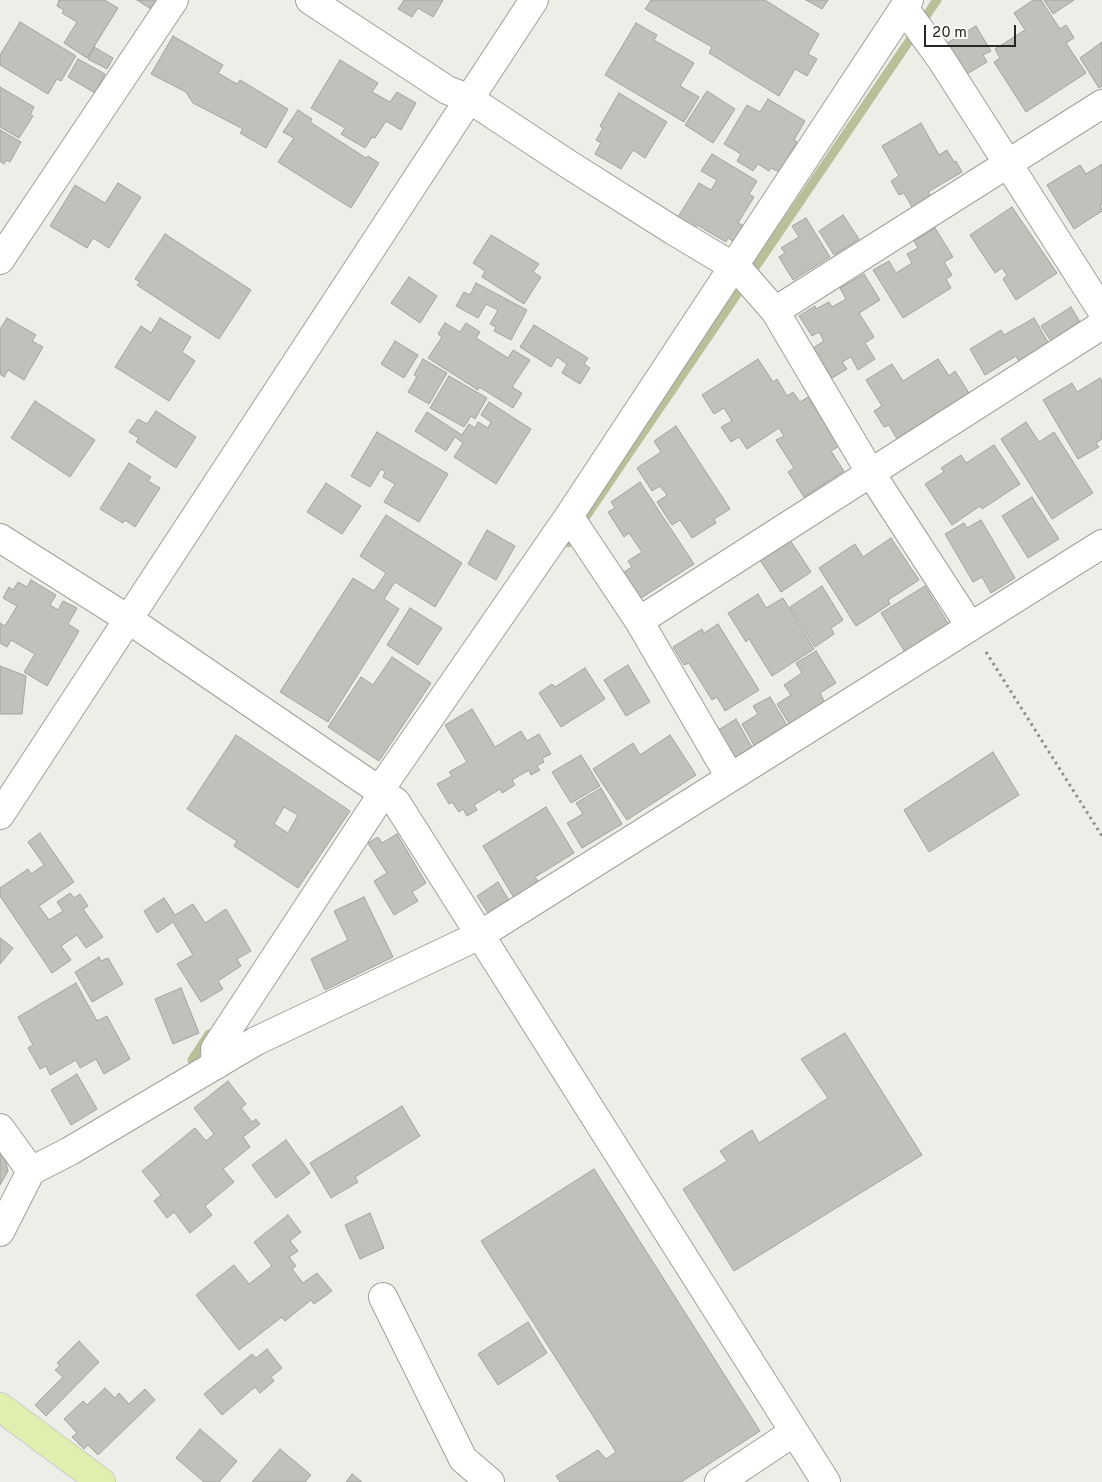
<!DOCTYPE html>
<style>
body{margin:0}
#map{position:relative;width:1102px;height:1482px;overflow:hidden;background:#edeee8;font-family:Overpass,sans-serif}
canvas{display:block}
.scale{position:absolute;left:924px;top:25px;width:92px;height:22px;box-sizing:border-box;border:2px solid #272826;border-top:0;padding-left:6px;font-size:15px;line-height:18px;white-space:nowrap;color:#272826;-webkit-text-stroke:4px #fafcf5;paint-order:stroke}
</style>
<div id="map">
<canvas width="1102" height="1482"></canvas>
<div class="scale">20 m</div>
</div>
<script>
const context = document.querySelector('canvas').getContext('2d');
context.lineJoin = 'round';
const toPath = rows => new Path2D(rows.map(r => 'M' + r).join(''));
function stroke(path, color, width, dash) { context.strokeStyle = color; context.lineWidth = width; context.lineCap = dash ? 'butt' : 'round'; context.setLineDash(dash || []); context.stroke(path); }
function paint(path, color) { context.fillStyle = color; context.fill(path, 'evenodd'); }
stroke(toPath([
 [568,543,937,0],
 [192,1060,209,1034]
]), '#b7c099', 9);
const building = toPath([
 [59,0,105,0,118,8,87,58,64,43,77,22,62,13,64,10,57,6,59,0],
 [137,0,157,0,151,9,137,0],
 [404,0,443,0,433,17,418,8,412,17,398,9,404,0],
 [651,0,765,0,819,34,808,54,817,59,807,76,795,69,779,96,709,53,712,47,645,9,651,0],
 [806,0,828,0,822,9,806,0],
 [1033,0,1041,0,1060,29,1066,25,1074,38,1066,43,1086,73,1026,112,994,62,1000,58,995,49,1025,30,1014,13,1033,0],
 [1044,0,1074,0,1053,14,1044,0],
 [20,22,76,56,61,81,57,79,48,94,0,65,0,55,20,22],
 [636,23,657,35,654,40,694,63,680,86,699,97,684,122,605,75,636,23],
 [976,26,991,51,983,55,987,62,965,75,947,43,976,26],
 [173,36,223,65,218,73,237,84,240,80,288,109,266,148,240,133,243,129,193,103,186,92,151,74,173,36],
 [1102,42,1102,86,1099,88,1080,58,1102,42],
 [94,47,113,58,107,69,88,59,94,47],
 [78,59,105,74,95,93,68,77,78,59],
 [340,60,378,83,372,92,390,102,397,92,416,103,401,130,386,121,375,138,372,137,365,148,341,134,345,128,311,108,340,60],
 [0,87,34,107,30,115,33,116,19,138,0,127,0,87],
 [707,91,735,109,713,143,685,125,707,91],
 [619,93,667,122,645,158,633,150,621,169,595,154,601,143,596,140,603,128,600,126,619,93],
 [768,99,805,121,794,140,797,142,779,172,771,168,769,171,758,164,753,171,737,161,741,154,724,144,747,105,760,112,768,99],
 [298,110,312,119,310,122,366,158,368,156,379,163,351,208,278,162,294,138,283,132,298,110],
 [921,123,939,155,947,150,954,162,956,161,962,172,928,192,931,196,912,207,904,193,899,195,891,181,899,176,882,146,921,123],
 [0,130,21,142,10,162,6,160,4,164,0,161,0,130],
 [712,154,757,181,749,194,754,197,738,223,744,226,734,242,728,238,726,242,697,225,695,228,678,217,699,183,711,190,717,180,701,171,712,154],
 [1102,164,1102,204,1100,205,1102,211,1074,229,1047,185,1080,165,1086,174,1102,164],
 [118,183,141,197,109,248,93,238,87,248,50,226,75,185,105,203,118,183],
 [1012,207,1057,273,1016,300,1003,279,1007,275,1002,268,995,273,970,235,1012,207],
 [843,215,859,239,834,255,819,231,843,215],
 [806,218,830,257,793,280,779,257,785,253,781,248,799,237,792,226,806,218],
 [935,228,953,257,944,262,952,275,946,279,951,288,903,318,873,270,889,261,896,273,912,263,907,254,918,248,914,241,935,228],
 [165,234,251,290,219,339,137,285,140,282,135,279,165,234],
 [491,235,539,264,533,272,541,277,524,304,482,277,485,271,473,263,491,235],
 [864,274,880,300,859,313,874,337,865,343,875,359,858,370,851,357,842,362,847,369,832,378,813,348,824,341,819,332,812,336,799,316,815,306,816,309,829,302,832,307,846,299,840,288,864,274],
 [409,277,437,296,420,323,391,303,409,277],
 [476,283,527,310,511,340,494,331,496,327,490,324,498,310,486,304,478,318,456,306,464,292,470,295,476,283],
 [1071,307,1080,322,1051,341,1041,326,1071,307],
 [7,318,36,335,32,341,43,347,24,380,8,370,4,377,0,374,0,329,7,318],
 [160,318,191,337,182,352,195,361,169,401,115,367,141,326,151,333,160,318],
 [1034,318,1049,344,1019,361,1016,356,985,375,970,349,1001,330,1004,335,1034,318],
 [445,323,460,332,466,323,480,332,476,338,508,358,513,350,530,360,512,387,522,393,513,408,479,387,478,390,428,358,442,337,438,334,445,323],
 [534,325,588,358,584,364,590,368,580,384,562,373,567,364,557,357,551,367,520,347,534,325],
 [395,341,418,355,404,378,381,364,395,341],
 [423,359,447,373,429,404,408,392,417,377,414,375,423,359],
 [758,359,773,382,777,379,787,396,793,392,800,402,808,397,839,446,831,451,844,471,804,497,788,472,794,468,776,440,784,436,779,428,747,449,739,437,731,442,721,427,732,421,724,408,714,414,702,395,758,359],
 [938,359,949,376,955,371,969,393,897,439,889,425,884,427,874,411,882,406,866,380,892,364,903,381,938,359],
 [449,376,487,398,475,419,471,416,464,427,430,408,449,376],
 [1100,378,1102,381,1102,439,1096,443,1099,447,1078,459,1043,400,1072,383,1077,392,1100,378],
 [35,401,95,440,70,477,11,438,35,401],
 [489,402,531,429,496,484,454,457,463,443,455,437,446,451,415,431,427,412,462,435,469,424,475,428,478,422,488,428,491,422,481,415,489,402],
 [156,411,196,437,176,468,136,442,139,438,129,432,138,419,147,424,156,411],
 [1026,422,1039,442,1054,432,1093,493,1052,519,1001,439,1026,422],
 [676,426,730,509,714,519,716,523,692,538,680,520,672,525,657,502,667,495,660,486,652,491,637,468,661,452,654,441,676,426],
 [377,432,448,474,419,522,384,502,395,484,383,477,385,472,381,469,370,487,351,476,377,432],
 [994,445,1020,484,982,509,980,506,952,525,925,484,944,472,941,468,961,455,966,463,994,445],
 [129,463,151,477,148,481,160,488,135,527,125,520,123,523,100,509,129,463],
 [640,482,694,564,638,600,621,574,632,567,628,561,642,552,629,533,624,537,608,512,615,508,611,502,640,482],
 [326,483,361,506,342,534,307,512,326,483],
 [1032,497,1059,539,1028,558,1002,516,1032,497],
 [386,515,462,563,435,607,395,582,384,599,399,609,328,722,280,692,353,578,374,591,386,573,360,556,386,515],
 [981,520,1015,578,991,593,982,577,973,582,945,534,964,523,967,528,981,520],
 [487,530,515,546,496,580,468,564,487,530],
 [891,538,919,580,888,600,890,604,856,626,819,568,855,544,863,557,891,538],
 [790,540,811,572,781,592,760,560,790,540],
 [31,580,56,595,50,605,58,610,63,601,77,608,68,624,79,631,47,686,24,672,35,654,11,640,7,647,0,643,0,623,5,626,17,606,3,598,9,587,13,590,18,582,27,587,31,580],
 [822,586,843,620,831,628,834,634,815,647,790,607,822,586],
 [925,586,949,625,905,652,881,613,925,586],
 [758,594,766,608,783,598,814,649,772,676,749,639,746,642,728,613,758,594],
 [410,608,442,628,418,665,387,645,410,608],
 [718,624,759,690,725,711,717,697,712,700,689,663,684,665,673,647,702,629,704,633,718,624],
 [816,651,836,683,820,693,825,703,790,725,777,704,791,695,784,685,802,673,796,663,816,651],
 [392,657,431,683,379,761,328,727,361,677,373,685,392,657],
 [628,665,650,702,626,716,604,680,628,665],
 [0,666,26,676,22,714,0,714,0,666],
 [585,668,605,699,561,727,539,693,552,684,555,687,585,668],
 [770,697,788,727,755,747,742,724,758,714,753,706,770,697],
 [472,709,495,747,521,731,527,741,539,734,551,754,542,758,544,762,537,766,540,770,531,775,529,770,512,780,515,785,502,793,500,789,474,805,477,810,467,816,463,809,459,812,452,802,449,804,437,784,452,776,449,772,467,762,445,725,472,709],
 [736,719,753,749,736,759,718,730,736,719],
 [236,735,350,811,298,888,234,846,237,841,187,809,236,735],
 [284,807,298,815,288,833,274,824,284,807],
 [670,735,696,775,627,820,593,769,633,743,640,755,670,735],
 [993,752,1019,795,929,852,904,810,993,752],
 [581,755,600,786,571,803,552,772,581,755],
 [601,788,622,824,582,848,567,823,583,814,576,803,601,788],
 [546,807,574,853,535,877,539,883,514,898,483,846,546,807],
 [40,833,74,882,39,906,49,920,63,911,57,902,70,893,74,898,80,894,88,906,83,909,103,937,86,948,77,935,61,946,71,960,52,973,0,896,0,888,28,869,31,874,44,865,28,842,40,833],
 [397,834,426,883,412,892,418,901,394,915,374,881,387,873,368,843,378,837,382,843,397,834],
 [498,882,510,902,490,916,477,896,498,882],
 [364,897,393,957,325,990,311,959,348,940,334,911,364,897],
 [164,898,175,915,193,904,205,923,226,909,251,951,237,959,241,966,218,981,223,989,201,1002,177,964,193,955,173,922,157,933,144,911,164,898],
 [0,938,13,948,0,964,0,938],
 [99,957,101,961,108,958,123,984,92,1002,75,972,99,957],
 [76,983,97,1021,107,1016,130,1059,104,1074,96,1059,80,1068,76,1060,50,1075,46,1066,40,1069,28,1048,33,1045,18,1017,76,983],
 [181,988,199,1033,173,1044,155,999,181,988],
 [845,1033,922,1155,734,1271,683,1189,727,1161,720,1151,752,1130,759,1143,828,1098,801,1059,845,1033],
 [77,1074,97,1109,71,1125,51,1090,77,1074],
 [228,1081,246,1104,241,1108,252,1122,256,1119,260,1124,243,1137,250,1147,223,1169,234,1182,205,1206,212,1215,190,1233,174,1212,167,1218,154,1201,161,1195,142,1171,195,1128,206,1141,214,1134,194,1108,228,1081],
 [402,1106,420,1136,355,1177,358,1182,331,1198,310,1163,402,1106],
 [286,1140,310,1173,276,1198,252,1165,286,1140],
 [0,1149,3,1151,8,1171,0,1185,0,1149],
 [594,1169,760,1431,681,1482,560,1482,556,1476,598,1450,606,1459,616,1452,481,1241,594,1169],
 [370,1213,384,1248,360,1259,345,1225,370,1213],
 [288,1215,301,1232,290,1241,298,1251,289,1257,296,1266,292,1269,303,1283,317,1273,332,1291,314,1304,311,1300,285,1321,282,1317,239,1350,196,1295,234,1265,249,1284,272,1266,254,1242,288,1215],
 [528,1322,547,1353,498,1385,478,1354,528,1322],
 [79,1341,99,1362,46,1416,35,1405,63,1377,55,1370,60,1366,57,1363,79,1341],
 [267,1349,282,1368,271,1377,274,1381,260,1393,255,1387,222,1415,204,1394,252,1354,256,1358,267,1349],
 [105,1388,115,1398,119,1393,129,1404,145,1389,155,1400,98,1455,88,1445,84,1449,72,1437,77,1433,64,1419,83,1401,87,1405,105,1388],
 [200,1429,237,1461,219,1482,204,1482,176,1458,200,1429],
 [280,1449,311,1475,305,1482,252,1482,280,1449],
 [352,1474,362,1482,346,1482,352,1474]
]);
paint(building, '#c0c1bb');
stroke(building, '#a2a39e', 1);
const minor = toPath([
 [310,0,447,90,468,98,568,164,674,231,739,270,775,311,870,472,970,626],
 [909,0,569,516,639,621,1102,325],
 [904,8,941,59,1102,311],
 [0,260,174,0],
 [775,311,1102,104],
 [0,538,128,619,396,802,826,1482],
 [639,621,730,777],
 [379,791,569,516],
 [0,815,534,0],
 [216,1065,215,1049,383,793],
 [0,1128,31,1171],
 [0,1232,31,1171,70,1151,256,1041,480,935,1102,544],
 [383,1297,463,1459,490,1482],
 [719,1482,794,1432]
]);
const major = toPath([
 [0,1407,101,1482]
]);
stroke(minor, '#9ea09a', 30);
stroke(major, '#cbcbcb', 30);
stroke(toPath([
 [986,652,1102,836]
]), '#8b8c88', 3, [2.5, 4]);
stroke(minor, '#fff', 28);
stroke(major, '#e0eeaf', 28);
</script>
